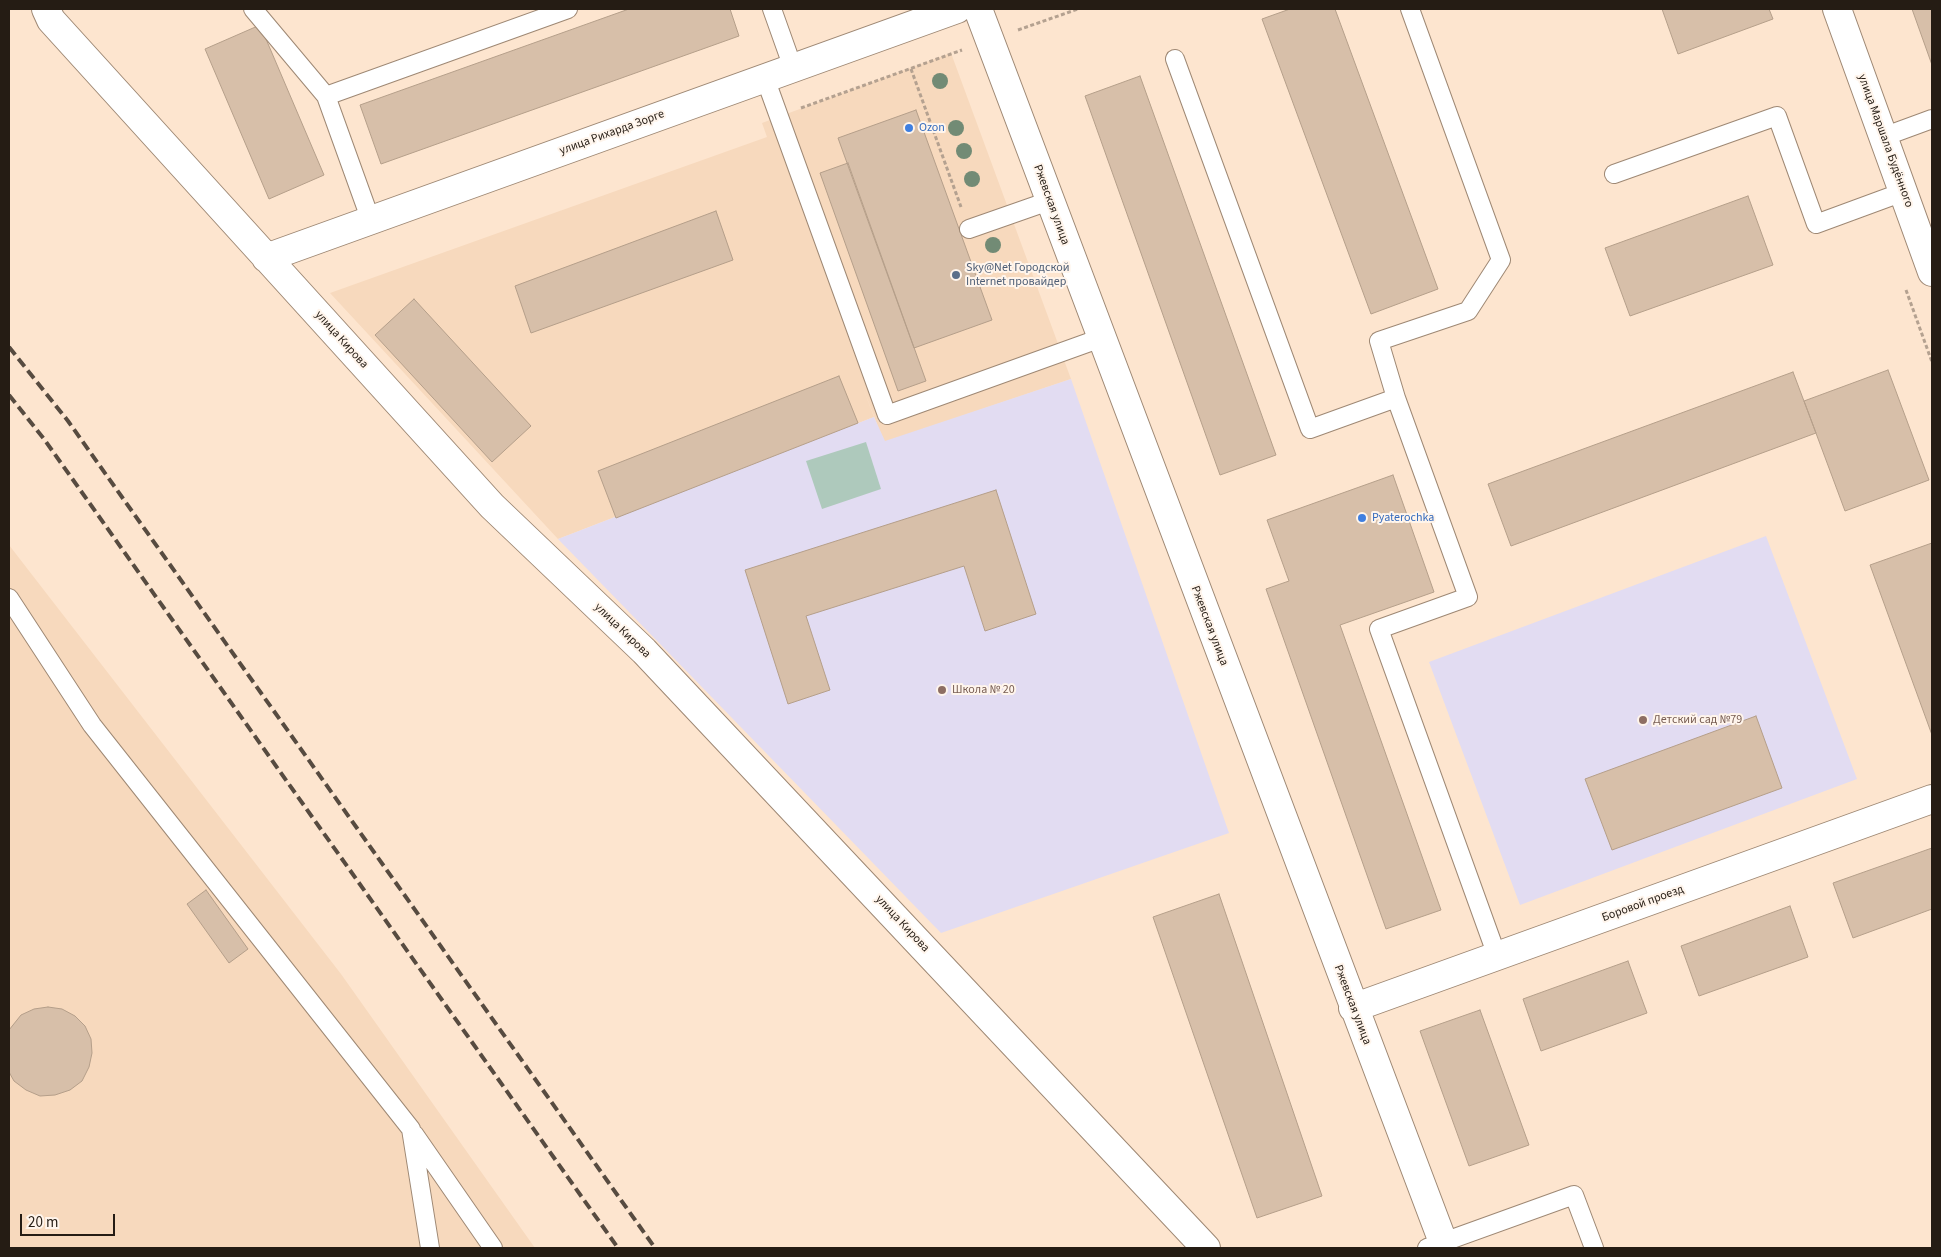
<!DOCTYPE html>
<meta charset="utf-8">
<style>
body{margin:0}
#map{position:relative;width:1941px;height:1257px;overflow:hidden;background:#fde5cf;font-family:"Source Sans 3",sans-serif}
canvas{display:block}
.frame{position:absolute;inset:0;border:10px solid #251c14;pointer-events:none}
.scale{position:absolute;left:20px;top:1214px;width:95px;height:22px;box-sizing:border-box;border:2px solid #251c14;border-top:0;padding-left:6px;font-size:15px;line-height:18px;white-space:nowrap;color:#251c14;-webkit-text-stroke:4px #fff5ec;paint-order:stroke}
</style>
<div id="map">
<canvas width="1941" height="1257"></canvas>
<div class="frame"></div>
<div class="scale">20 m</div>
</div>
<script>
const context = document.querySelector('canvas').getContext('2d');
context.lineJoin = 'round';
function paint(path, color) { context.fillStyle = color; context.fill(path, 'evenodd'); }
const toPath = rows => new Path2D(rows.map(r => 'M' + r).join(''));
function stroke(path, color, width, dash) { context.strokeStyle = color; context.lineWidth = width; context.lineCap = dash ? 'butt' : 'round'; context.setLineDash(dash || []); context.stroke(path); }
function label(font, color, halo, rows, align = 'center') {
  context.font = font + ' "Source Sans 3",sans-serif'; context.lineWidth = 4; context.setLineDash([]); context.textBaseline = 'middle'; context.strokeStyle = halo; context.fillStyle = color; for (const [text, x, y, turn = 0] of rows) {
    context.save(); context.translate(x, y); context.rotate((+turn || 0) * Math.PI / 180); context.textAlign = isNaN(turn) ? turn : align; if (halo) context.strokeText(text, 0, 0); context.fillText(text, 0, 0); context.restore();
  }
}
paint(toPath([
 [951,53,1071,379,884,442,860,380,874,417,558,539,330,293,767,137,762,123],
 [9,545,341,974,535,1248,9,1248]
]), '#f7d9bd');
paint(toPath([
 [1071,379,1229,833,941,933,558,539,874,417,885,441],
 [1766,536,1857,779,1520,905,1429,662]
]), '#e2dcf2');
paint(toPath([
 [866,442,881,489,822,509,806,461]
]), '#aec9bc');
const building = toPath([
 [629,9,730,9,739,36,381,164,360,105,629,9],
 [1290,9,1335,9,1438,289,1371,314,1262,19,1290,9],
 [1662,9,1769,9,1773,19,1678,54,1662,9],
 [1912,9,1932,9,1932,65,1912,9],
 [260,25,324,175,269,199,205,49,260,25],
 [1140,76,1276,455,1220,475,1085,96,1140,76],
 [916,110,992,320,914,348,838,138,916,110],
 [848,163,926,381,898,391,820,173,848,163],
 [1748,196,1773,265,1630,316,1605,248,1748,196],
 [716,211,733,260,531,333,515,286,716,211],
 [414,299,531,426,492,462,375,335,414,299],
 [1888,370,1929,480,1845,511,1804,401,1888,370],
 [1793,372,1816,433,1511,546,1488,484,1793,372],
 [839,376,858,423,616,518,598,471,839,376],
 [1393,475,1434,592,1340,625,1441,910,1386,929,1266,589,1289,581,1267,520,1393,475],
 [996,490,1036,614,985,631,964,566,806,616,830,690,788,704,745,570,996,490],
 [1932,543,1932,735,1870,565,1932,543],
 [1756,716,1782,788,1612,850,1585,779,1756,716],
 [1932,848,1932,909,1853,938,1833,883,1932,848],
 [206,890,248,949,229,963,187,904,206,890],
 [1219,894,1322,1196,1257,1218,1153,917,1219,894],
 [1790,906,1808,957,1699,996,1681,946,1790,906],
 [1628,961,1647,1013,1541,1051,1523,999,1628,961],
 [48,1007,62,1009,75,1016,85,1026,91,1039,92,1053,89,1067,82,1081,70,1090,55,1095,40,1096,26,1090,14,1081,9,1072,9,1030,21,1015,34,1009,48,1007],
 [1480,1010,1529,1145,1469,1166,1420,1031,1480,1010]
]);
paint(building, '#d7bfa9');
stroke(building, '#b59f8a', 1);
const lane = toPath([
 [253,9,326,96],
 [772,9,793,68],
 [1175,59,1310,429,1396,398,1468,597,1379,629,1497,956],
 [765,78,887,415,1101,338],
 [1883,137,1932,119],
 [1614,174,1777,116,1816,224,1903,192],
 [371,221,326,96,568,9],
 [969,229,1049,201],
 [1396,398,1379,341,1468,311,1501,260,1410,9],
 [9,598,92,725,411,1129,430,1248],
 [414,1134,493,1248],
 [1427,1248,1574,1195,1594,1248]
]);
const street = toPath([
 [46,9,51,20,492,506,644,651,1206,1248],
 [978,9,1443,1242],
 [1837,9,1932,272],
 [266,258,957,9],
 [1353,1008,1932,799]
]);
stroke(lane, '#9e8874', 20);
stroke(street, '#9e8874', 30);
stroke(toPath([
 [1018,30,1078,9],
 [911,69,961,207],
 [801,108,962,50],
 [1906,290,1932,362]
]), '#b4a190', 3, [4, 2.5]);
stroke(lane, '#fff', 18);
stroke(street, '#fff', 28);
stroke(toPath([
 [9,347,68,421,655,1248],
 [9,395,44,439,618,1248]
]), '#574b40', 4, [10, 5]);
context.fillStyle = '#728b75';
for (const [x, y] of [
 [940,81],
 [956,128],
 [964,151],
 [972,179],
 [993,245]
]) { context.beginPath(); context.arc(x, y, 8, 0, 2 * Math.PI); context.fill(); }
for (const [x, y, r, color] of [
 [909,128,5,"#3f7fe0"],
 [956,275,5,"#5c6f8a"],
 [1362,518,5,"#3f7fe0"],
 [942,690,5,"#8d6e63"],
 [1643,720,5,"#8d6e63"]
]) { const dot = new Path2D(); dot.arc(x, y, r, 0, 2 * Math.PI); context.fillStyle = color; context.fill(dot); stroke(dot, '#fff5ec', 2); }
label('12px', '#366cbe', '#fff5ec', [
 ["Ozon",919,128],
 ["Pyaterochka",1372,518]
], 'left');
label('12px', '#251c14', '#fff5ec', [
 ["улица Рихарда Зорге",612,133,-20],
 ["улица Маршала Будённого",1885,141,70],
 ["Ржевская улица",1051,205,70],
 ["улица Кирова",341,340,48],
 ["Ржевская улица",1209,626,69],
 ["улица Кирова",622,631,44],
 ["Боровой проезд",1643,904,-20],
 ["улица Кирова",902,924,47],
 ["Ржевская улица",1352,1005,69]
]);
label('12px', '#4e5e75', '#fff5ec', [
 ["Sky@Net Городской",966,268],
 ["Internet провайдер",966,282]
], 'left');
label('12px', '#785e54', '#fff5ec', [
 ["Школа № 20",952,690],
 ["Детский сад №79",1653,720]
], 'left');
</script>
